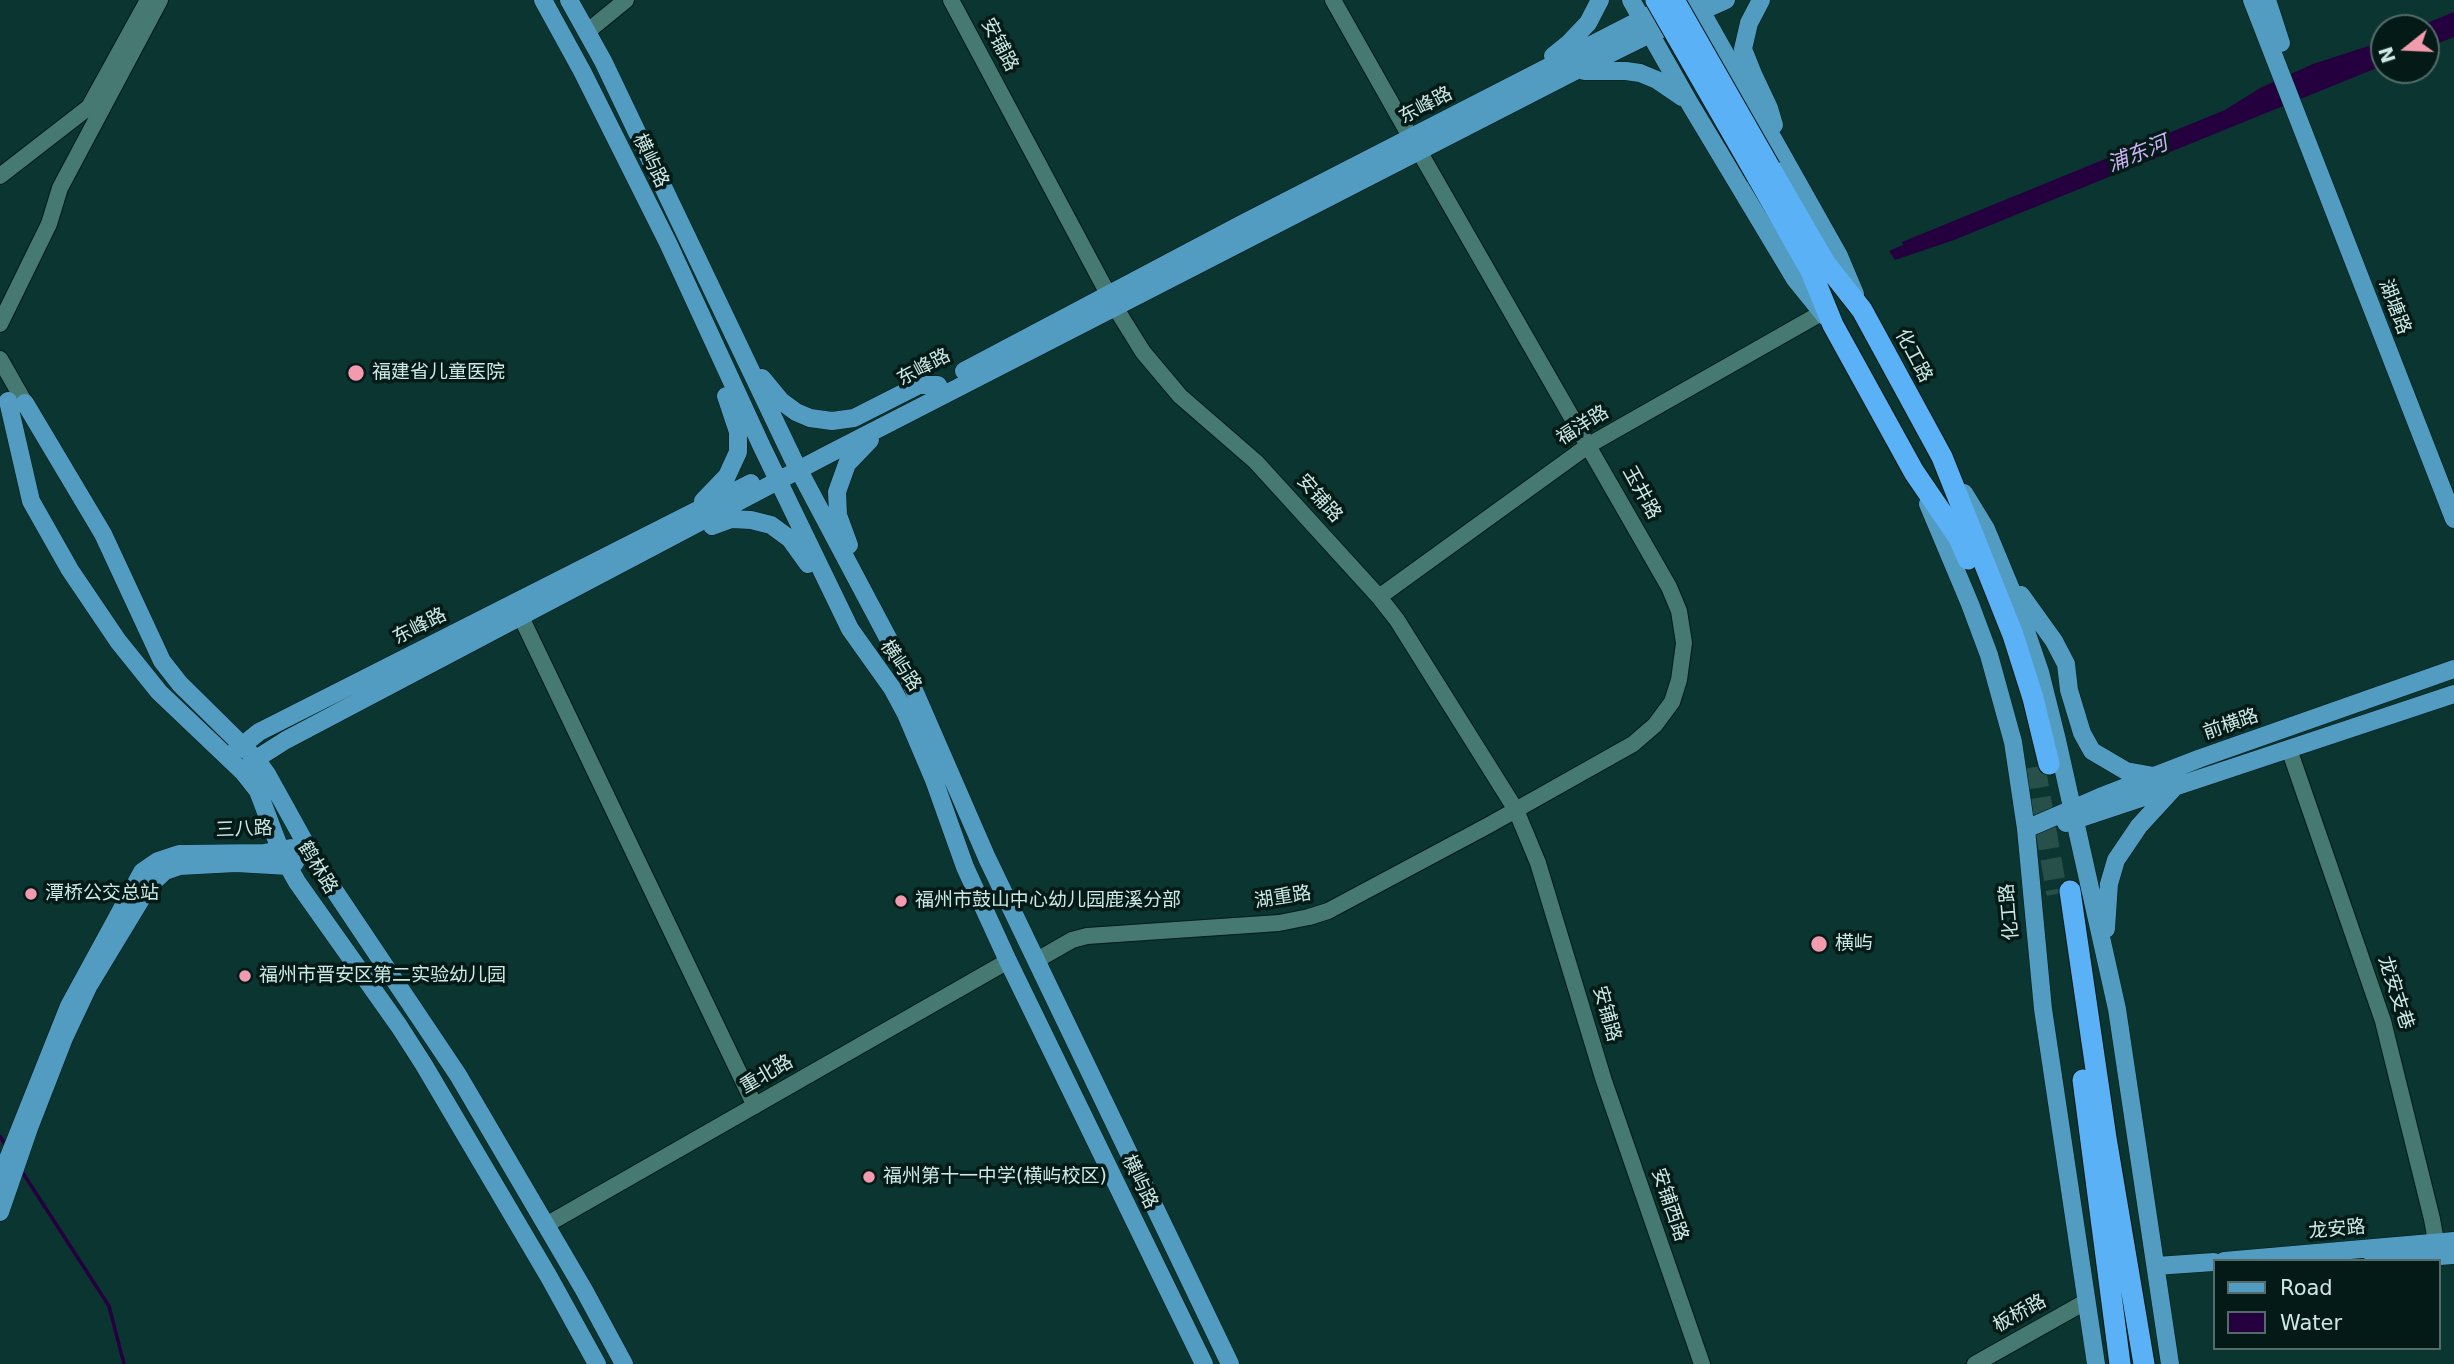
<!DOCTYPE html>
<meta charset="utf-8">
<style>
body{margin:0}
#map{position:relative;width:2454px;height:1364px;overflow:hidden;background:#0b3530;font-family:"DejaVu Sans",sans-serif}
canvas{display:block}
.legend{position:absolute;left:2213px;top:1259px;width:228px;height:91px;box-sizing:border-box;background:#041a17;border:2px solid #546c69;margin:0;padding:9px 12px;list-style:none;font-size:21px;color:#cde8e4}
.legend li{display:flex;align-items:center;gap:14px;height:35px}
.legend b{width:35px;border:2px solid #546c69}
.north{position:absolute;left:2370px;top:14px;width:70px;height:70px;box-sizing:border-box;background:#041a17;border:2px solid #546c69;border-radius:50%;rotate:252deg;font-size:19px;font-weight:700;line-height:28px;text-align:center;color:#cde8e4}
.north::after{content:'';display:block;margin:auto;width:24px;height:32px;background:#f29aae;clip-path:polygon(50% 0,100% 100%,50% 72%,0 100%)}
</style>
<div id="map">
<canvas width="2454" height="1364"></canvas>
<ul class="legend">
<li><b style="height:9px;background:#529bc1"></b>Road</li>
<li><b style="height:19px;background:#24003f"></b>Water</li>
</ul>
<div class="north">N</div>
</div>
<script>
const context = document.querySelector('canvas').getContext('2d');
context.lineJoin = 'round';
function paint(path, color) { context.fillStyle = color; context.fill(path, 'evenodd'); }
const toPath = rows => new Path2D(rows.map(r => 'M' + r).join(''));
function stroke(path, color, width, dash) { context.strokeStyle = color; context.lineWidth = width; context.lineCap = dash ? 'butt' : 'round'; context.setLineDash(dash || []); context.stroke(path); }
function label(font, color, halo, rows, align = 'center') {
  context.font = font + ' "DejaVu Sans","Noto Sans SC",sans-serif'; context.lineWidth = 7; context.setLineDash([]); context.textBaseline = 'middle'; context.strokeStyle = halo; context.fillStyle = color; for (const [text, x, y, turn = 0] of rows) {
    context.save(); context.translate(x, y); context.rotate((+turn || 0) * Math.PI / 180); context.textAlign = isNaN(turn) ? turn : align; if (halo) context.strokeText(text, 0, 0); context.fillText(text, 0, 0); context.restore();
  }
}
paint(toPath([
 [2454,12,2454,37,2426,48,2426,28,2415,28],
 [2384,41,2384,65,1954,240,1895,260,1889,251,1903,245,1902,242,2225,110,2260,88,2313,64]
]), '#24003f');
stroke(toPath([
 [0,1136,6,1146],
 [21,1170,109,1306,124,1364]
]), '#24003f', 3.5);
stroke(toPath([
 [2035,767,2057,894]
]), '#28504b', 21, [21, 10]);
const minor = toPath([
 [951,0,1115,307,1143,352,1180,396,1256,462,1379,597,1397,620,1516,810,1538,863,1604,1081,1702,1364],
 [1333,0,1411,138],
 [588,31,626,0],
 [0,176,89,107,148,0],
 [0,324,49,224,60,188,160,0],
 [0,359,25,403],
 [1379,597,1589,445,1823,312],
 [521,617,755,1106],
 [2289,749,2383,1021,2432,1219,2438,1253],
 [1037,960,1072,940,1087,936,1279,923,1309,917,1328,911,1489,825,1633,744,1655,725,1672,702,1679,680,1684,643,1679,611,1669,587,1419,151],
 [546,1225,1008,961],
 [1975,1364,2087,1301]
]);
const major = toPath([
 [543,0,582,71,668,243,762,447,850,629,892,688,906,714,934,780,965,867,1008,961,1204,1364],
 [569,0,603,61,793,459,907,674,987,858,1230,1364],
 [1631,0,1690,104,1795,279,1825,316],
 [1695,0,1839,256,1855,294],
 [1761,0,1749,23,1743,49,1753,74,1769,108,1774,125],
 [2252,0,2454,519],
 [2267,0,2281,43],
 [1553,56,1569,43,1588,23,1600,0],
 [1584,71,1626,71,1640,73,1657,80,1682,97],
 [964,371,1242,224,1673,3],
 [762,378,781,401,796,412,810,418,832,421,854,418,919,385,938,385],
 [8,401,31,501,70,570,118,641,159,692,243,772,258,791,283,857,297,882,399,1026,424,1065,549,1277,597,1364],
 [25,403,103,534,162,661,180,684,256,759,267,774,318,866,458,1075,584,1290,624,1364],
 [1964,493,1986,529,2015,599,2040,672,2057,740,2117,1009,2170,1364],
 [703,501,727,476,738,452,738,432,726,396],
 [1928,504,1970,604,1989,655,2013,742,2026,829,2043,1009,2096,1364],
 [712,526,731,519,751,520,771,525,790,539,808,564],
 [849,545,838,515,837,492,847,464,870,440],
 [2021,595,2054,641,2066,664,2069,690,2082,733,2092,751,2126,771,2154,776],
 [228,757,259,732,751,483],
 [243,772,256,759,286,740,825,456,1573,72,1650,34,1726,0],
 [2066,823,2454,694],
 [2026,829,2100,797,2201,758,2454,669],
 [2106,929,2109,884,2116,860,2139,826,2173,789],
 [0,1179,69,1006,142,872,158,861,179,854,264,853,291,848],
 [0,1212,29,1128,64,1038,89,985,149,886,165,871,180,866,236,863,288,866,295,863],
 [2224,1261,2454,1241],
 [2373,1261,2454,1255],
 [2156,1266,2214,1262]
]);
const highway = toPath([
 [1770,168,1825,263,1862,310,1942,457,2013,635,2033,698,2049,764],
 [1757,176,1811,271,1833,325,1914,472,1959,538,1968,559],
 [2070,891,2106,1138,2144,1364],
 [2083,1080,2120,1364]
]);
stroke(minor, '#001a18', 18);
stroke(major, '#001a18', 19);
stroke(highway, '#001a18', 23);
stroke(minor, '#457972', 16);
stroke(major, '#529bc1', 18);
stroke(highway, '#5bb1f6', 21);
const highwayBridge = toPath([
 [1656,0,1757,176],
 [1674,0,1770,168]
]);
stroke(highwayBridge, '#001a18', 23, []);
stroke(highwayBridge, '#5bb1f6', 21);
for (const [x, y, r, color] of [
 [356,373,9,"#f29aae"],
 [31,894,7,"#f29aae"],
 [901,901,7,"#f29aae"],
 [1819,944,9,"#f29aae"],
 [245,976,7,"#f29aae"],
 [869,1177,7,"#f29aae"]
]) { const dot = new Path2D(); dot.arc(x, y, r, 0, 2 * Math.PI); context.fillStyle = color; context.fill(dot); stroke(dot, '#041a17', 2.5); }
label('19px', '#cde8e4', '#041a17', [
 ["安铺路",999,45,62],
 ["东峰路",1426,106,-28],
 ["横屿路",650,161,64],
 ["湖塘路",2394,307,69],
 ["化工路",1913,356,62],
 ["东峰路",924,368,-28],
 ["福洋路",1583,426,-32],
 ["玉井路",1641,493,61],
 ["安铺路",1319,499,48],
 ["东峰路",420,627,-27],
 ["横屿路",900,666,56],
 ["前横路",2231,725,-19],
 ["三八路",244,830,-2],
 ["鹤林路",317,868,59],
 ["湖重路",1283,898,-9],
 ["化工路",2010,912,-95],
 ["龙安支巷",2395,993,72],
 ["安铺路",1606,1014,74],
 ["重北路",767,1075,-30],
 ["横屿路",1139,1182,64],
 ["安铺西路",1669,1205,71],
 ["龙安路",2337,1230,-5],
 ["板桥路",2020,1314,-29]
]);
label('19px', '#cde8e4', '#041a17', [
 ["福建省儿童医院",372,373],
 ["潭桥公交总站",45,894],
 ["福州市鼓山中心幼儿园鹿溪分部",915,901],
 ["横屿",1835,944],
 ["福州市晋安区第二实验幼儿园",259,976],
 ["福州第十一中学(横屿校区)",883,1177]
], 'left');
label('italic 21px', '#d0b0f6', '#041a17', [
 ["浦东河",2138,155,-22]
]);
</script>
